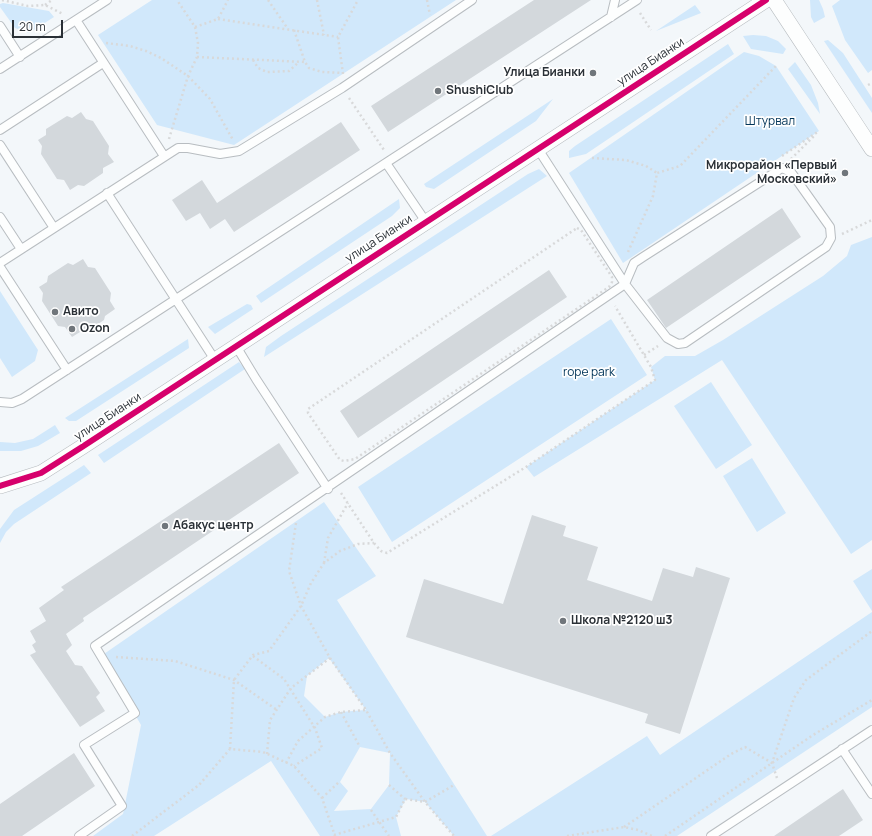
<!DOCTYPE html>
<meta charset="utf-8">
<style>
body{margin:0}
#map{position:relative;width:872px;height:836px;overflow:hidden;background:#f3f7fa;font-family:Manrope,sans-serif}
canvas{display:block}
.scale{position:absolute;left:12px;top:20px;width:51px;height:18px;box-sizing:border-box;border:2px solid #2a3036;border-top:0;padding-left:5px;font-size:12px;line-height:14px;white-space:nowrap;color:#2a3036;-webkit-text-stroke:3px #fff;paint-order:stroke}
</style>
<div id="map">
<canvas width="872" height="836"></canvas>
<div class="scale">20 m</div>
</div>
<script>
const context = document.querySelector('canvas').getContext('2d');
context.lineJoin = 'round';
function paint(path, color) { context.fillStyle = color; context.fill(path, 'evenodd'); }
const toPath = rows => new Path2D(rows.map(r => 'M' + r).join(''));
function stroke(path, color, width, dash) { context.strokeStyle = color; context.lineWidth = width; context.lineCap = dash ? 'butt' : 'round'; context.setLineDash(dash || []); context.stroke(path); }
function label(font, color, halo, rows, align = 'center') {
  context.font = font + ' Manrope,sans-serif'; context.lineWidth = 3.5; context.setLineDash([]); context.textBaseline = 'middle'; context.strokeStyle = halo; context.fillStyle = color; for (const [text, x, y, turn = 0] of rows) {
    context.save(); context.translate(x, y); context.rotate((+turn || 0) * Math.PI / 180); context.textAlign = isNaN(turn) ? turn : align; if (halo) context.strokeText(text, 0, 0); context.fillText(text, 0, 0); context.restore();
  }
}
paint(toPath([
 [152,0,456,0,234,145,157,125,98,35],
 [810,0,819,0,823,9,825,17,814,23,811,17],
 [840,0,872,0,872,70,868,73,845,40,832,6],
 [3,3,49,11,54,17,29,33,15,28,0,7,0,4],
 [695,5,701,13,656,31],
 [753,35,766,36,778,41,786,49,783,54,751,49,743,36],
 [828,40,843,53,872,98,872,113,824,41],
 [728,44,734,54,586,154,569,158,569,151,575,146],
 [744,52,759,56,776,66,819,131,623,263,569,173],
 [795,62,811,85,818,103,820,114,788,69],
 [553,99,536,121,434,189,426,187,424,184],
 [539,169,547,176,264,357,266,347,281,336,528,174],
 [399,199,400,208,392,216,261,303,256,296],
 [872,237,872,540,851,554,722,360,534,477,526,467,655,380,651,367,665,356,695,356,723,340,823,276,847,256,851,245],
 [0,291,38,350,35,361,12,377,0,358],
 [247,304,251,305,253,309,215,334,208,327],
 [611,319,647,375,392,542,358,487],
 [188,339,189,348,76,421,69,421,65,418],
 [239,362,245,369,104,463,98,455],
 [711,382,752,445,716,469,674,406],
 [55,425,60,433,38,446,21,451,0,451,0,442,15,443,33,439],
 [752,458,786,513,757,532,723,476],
 [84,465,91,473,14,524,6,532,0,543,0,529,14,510],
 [324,502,376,576,337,600,487,836,454,836,425,802,406,799,396,817,401,836,320,836,271,761,154,836,93,836,123,814,141,725,101,656],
 [329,658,366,710,365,710,341,712,325,717,304,696,307,676],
 [360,747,390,753,389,785,371,809,334,811,348,791,340,782],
 [872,569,872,611,853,581],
 [872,612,872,707,677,836,491,836,647,736,660,755]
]), '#d1e8fb');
paint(toPath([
 [534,0,591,0,388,132,371,106],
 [81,112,86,119,93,121,109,146,108,154,114,162,103,168,103,173,84,186,78,185,70,190,64,180,57,179,41,154,42,146,38,140,46,135,46,129,67,116,72,118],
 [341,122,360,150,234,232,225,219,210,229,200,213,186,221,172,200,202,180,217,203],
 [782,208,801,237,666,328,647,300],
 [83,259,88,267,95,268,111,293,110,301,115,309,105,316,104,320,85,333,80,332,72,337,65,327,58,326,42,301,43,293,39,287,47,282,48,276,68,263,73,265],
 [549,270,567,297,358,438,340,411],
 [279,443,299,473,83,618,84,621,66,634,72,645,66,651,75,665,82,666,100,693,96,697,105,711,80,727,30,655,36,652,32,645,36,642,30,631,46,621,39,608,64,590,61,587],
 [532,515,566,526,563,536,598,547,587,580,652,601,663,568,693,577,696,567,730,578,680,734,645,723,648,714,406,637,424,579,503,604],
 [74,753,95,786,22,836,0,836,0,804],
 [843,789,863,820,839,836,774,836]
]), '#d3d8dc');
const lane = toPath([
 [611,17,615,0],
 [76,20,164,156],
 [0,26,20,57],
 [0,69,107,0],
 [0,130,103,63],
 [0,145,54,228],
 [386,163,426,222],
 [107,193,215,360],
 [0,217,21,249],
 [0,263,178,148,188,148,220,154,239,151,342,88,472,0],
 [0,267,67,370],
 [236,346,256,379,328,489],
 [0,402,12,403,22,399,637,0],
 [842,749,872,794],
 [79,836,122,806,84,745,135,713,95,646,625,284,634,263,643,257,782,168,791,172,830,227,831,238,826,247,685,343,678,344,667,338,625,284,538,149],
 [711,836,872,730]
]);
const street = toPath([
 [774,0,872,149],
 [0,486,41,473,82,447,766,0]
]);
stroke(lane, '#b8bdc1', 10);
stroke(street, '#b8bdc1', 16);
stroke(toPath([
 [2,0,28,6,45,5,63,14],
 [268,0,288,29],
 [317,0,324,35],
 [427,0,430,15],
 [45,5,52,0],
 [640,13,651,30],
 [218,19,338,37],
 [195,27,218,19,228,0],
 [294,30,305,62,309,68,322,72,342,73],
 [106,43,130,46,146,51,161,58,188,76,210,99,233,140],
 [197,57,305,62],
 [253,60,258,68,267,72,289,71,299,62],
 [343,74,338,37,358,0],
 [868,85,872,83],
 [349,98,384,150],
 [169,139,188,76,197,57,198,43,195,27,177,0],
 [782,156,819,131],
 [592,158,626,160,646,166,657,173],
 [791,159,814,136],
 [577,228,581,230,612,277,612,282,609,287,355,459,344,461,340,460,308,413,308,409,577,228],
 [842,234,872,220],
 [628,252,653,196,657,173,680,166,776,66],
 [644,355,658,346],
 [341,493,374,543,381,551,387,553,526,467,655,380,651,367,615,306],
 [296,523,289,571,301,606,330,658,366,710,390,753,425,802,454,836],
 [324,563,328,538,348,503],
 [253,656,284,679,315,728,322,748,294,766],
 [116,657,175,661,234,680,277,710],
 [341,712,360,747],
 [230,749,234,680,253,655,269,651,301,606,311,583,324,563,340,551,358,544,374,543],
 [267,754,270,720,291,688,330,658],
 [286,763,298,741,325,717,341,712,365,710],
 [777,778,772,763,794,698,806,680,872,631],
 [389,785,405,799],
 [322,798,339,782],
 [371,810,389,836],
 [624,827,731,754,745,747,772,763],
 [334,835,396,817,405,799,425,802,454,785],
 [132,836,199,785,230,749,263,752,294,766,322,798,335,836],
 [567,836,624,827,638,830,652,836],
 [665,836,813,735,872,700]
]), '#d8d9da', 2.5, [2, 3]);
stroke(lane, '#fdfefe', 8);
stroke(street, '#fdfefe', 15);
stroke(toPath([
 [0,486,41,473,82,447,766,0]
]), '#d6006c', 6);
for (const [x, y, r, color] of [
 [593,73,4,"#70767b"],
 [438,91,4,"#70767b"],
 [845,173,4,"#70767b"],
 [55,312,4,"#70767b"],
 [72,329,4,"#70767b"],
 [165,526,4,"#70767b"],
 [563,621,4,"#70767b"]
]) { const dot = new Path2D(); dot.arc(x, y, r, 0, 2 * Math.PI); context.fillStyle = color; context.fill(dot); stroke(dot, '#fff', 1.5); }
label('12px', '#2a3036', '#fff', [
 ["улица Бианки",651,62,-33],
 ["улица Бианки",379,239,-33],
 ["улица Бианки",108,417,-33]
]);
label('bold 12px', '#2a3036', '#fff', [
 ["Улица Бианки",585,73,"right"],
 ["ShushiClub",446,91],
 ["Микрорайон «Первый",837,166,"right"],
 ["Московский»",837,180,"right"],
 ["Авито",63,312],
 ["Ozon",80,329],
 ["Абакус центр",173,526],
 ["Школа №2120 ш3",571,621]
], 'left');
label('12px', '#003458', '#fff', [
 ["Штурвал",770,122],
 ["rope park",589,373]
]);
</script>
